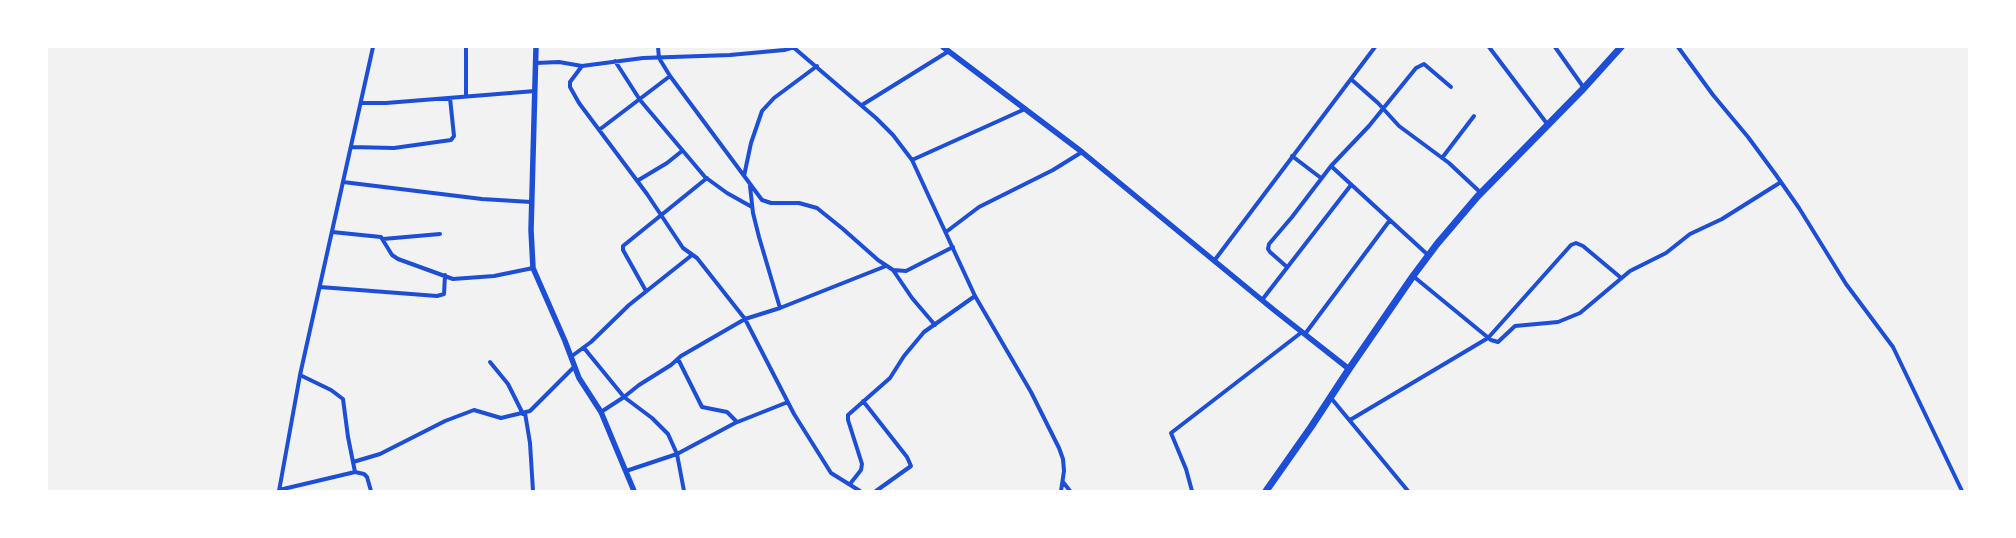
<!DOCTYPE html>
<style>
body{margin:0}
#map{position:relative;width:2016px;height:538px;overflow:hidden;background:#f2f2f2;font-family:Signika,sans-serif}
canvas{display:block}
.frame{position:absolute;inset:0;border:48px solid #fff;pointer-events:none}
</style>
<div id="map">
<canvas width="2016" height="538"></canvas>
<div class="frame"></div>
</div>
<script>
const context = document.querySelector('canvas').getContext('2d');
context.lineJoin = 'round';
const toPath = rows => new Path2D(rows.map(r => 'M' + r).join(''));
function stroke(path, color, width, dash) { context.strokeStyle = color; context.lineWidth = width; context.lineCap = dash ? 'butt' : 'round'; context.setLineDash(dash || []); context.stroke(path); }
stroke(toPath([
 [466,47,466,95],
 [658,47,659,58,670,76,762,200,771,203,799,203,817,208,843,229,878,260,893,270,906,271,953,247],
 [793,47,876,118,893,135,912,160,975,296,1031,392,1059,448,1063,459,1064,471,1061,491],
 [1489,47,1548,125],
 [1555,47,1584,88],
 [1678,47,1713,95,1748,137,1776,175,1799,208,1846,284,1893,347,1962,491],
 [615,61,640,100,705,177,727,193,752,207],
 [536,63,559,62,582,66,643,58,730,55,784,50,795,47],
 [582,66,570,82,570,87,579,103,647,194,683,248,697,258,745,319,794,414,831,473,860,491],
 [1352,80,1378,103,1399,126,1449,163,1481,193],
 [361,103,386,103,535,91],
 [862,105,949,51],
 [599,130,670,76],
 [351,147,394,148,451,140,454,136,450,98],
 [1292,156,1321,178],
 [1442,158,1474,116],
 [912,160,1025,109],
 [1331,166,1428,255],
 [744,176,751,143,762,111,774,98,817,66],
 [637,181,667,163,682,151],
 [343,182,482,199,531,202],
 [750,186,753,213,759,237,780,308],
 [332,232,381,237,392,255,398,259,453,279,494,276,533,268],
 [946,232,979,207,1053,170,1082,152],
 [383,239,440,234],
 [1214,261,1375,47],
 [1287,267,1270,252,1268,249,1269,244,1292,217,1331,166,1369,126,1416,68,1424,64,1451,87],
 [893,270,912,298,935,325],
 [1413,276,1491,340,1498,342,1515,326,1558,322,1580,313,1630,271,1666,253,1690,234,1722,219,1781,182],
 [320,287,437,296,444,294,445,275],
 [646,291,623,250,623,246,707,178],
 [1262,300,1351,185],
 [1305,334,1390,220],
 [584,348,624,397,652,418,668,434,677,454,684,491],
 [572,356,591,342,629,305,692,255],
 [678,359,702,407,727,412,737,422],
 [490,362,508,384,523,414],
 [1331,398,1408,491],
 [863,401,907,457,911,466,876,491],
 [601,412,624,397,639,385,671,365,681,356,745,319,780,308,886,266],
 [525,413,530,443,533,491],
 [1350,420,1488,338,1571,245,1576,243,1583,246,1620,277],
 [353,462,380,454,445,421,474,410,501,418,530,411,575,366],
 [626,471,677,454,735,423,788,402],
 [355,472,364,474,367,477,371,491],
 [1063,482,1070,491],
 [850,484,861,470,862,464,848,420,848,415,890,378,904,356,924,332,975,296],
 [279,490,355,472,348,437,343,399,331,390,300,375],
 [279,491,300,375,373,47],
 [1192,491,1186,469,1171,433,1302,332]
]), '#1d4ed8', 4);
stroke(toPath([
 [536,47,531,230,533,268,565,341,579,378,601,412,634,491],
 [943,47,1082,152,1274,310,1349,369]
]), '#1d4ed8', 5.5);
stroke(toPath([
 [1266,491,1311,427,1349,369,1413,276,1437,244,1477,197,1584,88,1621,47]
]), '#1d4ed8', 7);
</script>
